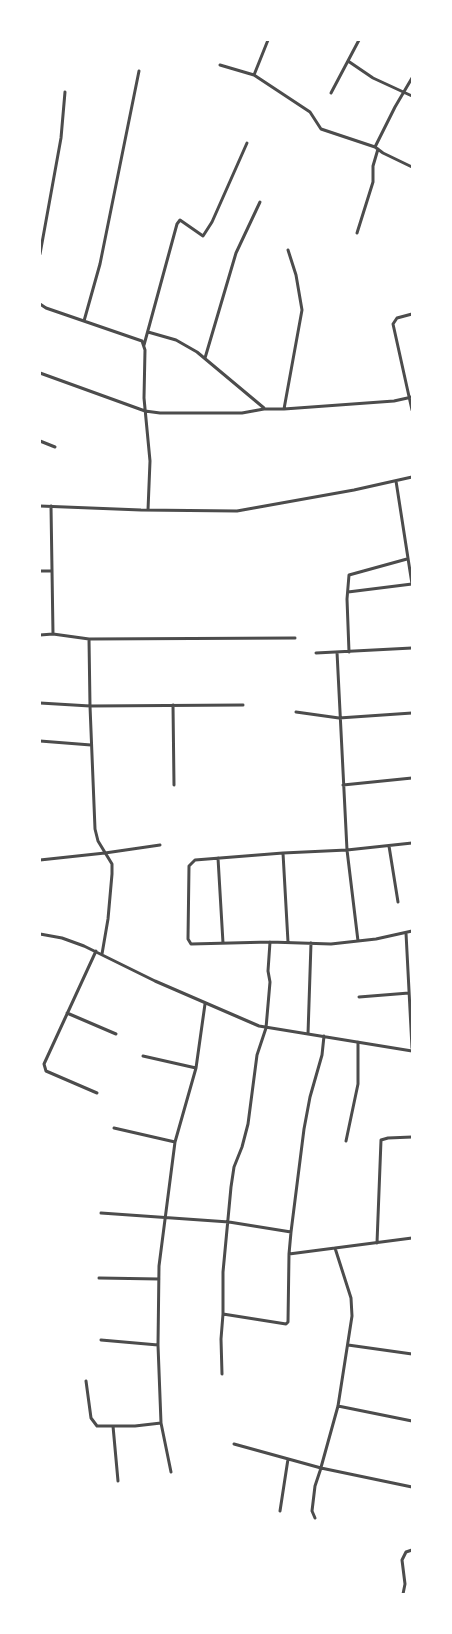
<!DOCTYPE html>
<style>
body{margin:0}
#map{position:relative;width:452px;height:1634px;overflow:hidden;background:#fff;font-family:"Zilla Slab",serif}
canvas{display:block}
.frame{position:absolute;inset:0;border:41px solid #fff;pointer-events:none}
</style>
<div id="map">
<canvas width="452" height="1634"></canvas>
<div class="frame"></div>
</div>
<script>
const context = document.querySelector('canvas').getContext('2d');
context.lineJoin = 'round';
const toPath = rows => new Path2D(rows.map(r => 'M' + r).join(''));
function stroke(path, color, width, dash) { context.strokeStyle = color; context.lineWidth = width; context.lineCap = dash ? 'butt' : 'round'; context.setLineDash(dash || []); context.stroke(path); }
stroke(toPath([
 [268,40,254,75,310,112,321,129,375,147,383,153,412,167],
 [348,61,373,78,412,96],
 [220,65,254,75],
 [331,93,359,40],
 [375,147,395,107,412,78],
 [357,233,373,182,373,166,378,149],
 [40,254,61,138,65,92],
 [40,304,46,308,142,341,145,350,144,398,150,461,148,510],
 [412,314,397,318,393,324,412,410],
 [84,321,100,264,139,71],
 [148,332,176,340,197,352,264,408],
 [144,345,177,224,180,220,203,236,212,222,247,143],
 [205,358,236,253,260,202],
 [40,373,145,411,160,413,242,413,264,409,284,409,394,401,412,397],
 [284,409,302,310,296,275,288,250],
 [40,441,55,447],
 [396,481,412,584],
 [40,506,141,510,237,511,354,490,412,477],
 [51,506,53,634,89,639,295,638],
 [40,571,51,571],
 [348,592,412,584],
 [40,635,53,634],
 [89,639,90,706,95,829,98,841,112,864,112,874,108,919,102,954],
 [337,652,347,850,358,941],
 [349,652,347,599,349,575,407,559],
 [316,653,412,648],
 [40,703,90,706,243,705],
 [173,705,174,785],
 [296,712,339,718,412,713],
 [40,741,91,745],
 [343,785,412,778],
 [412,843,347,850,283,853,195,860,189,866,188,939,191,944,270,942,331,944,376,939,412,931],
 [389,846,398,902],
 [283,853,288,942],
 [218,858,223,943],
 [40,860,105,853,160,845],
 [406,933,412,1048],
 [40,934,62,938,84,946,155,981,259,1026,412,1051],
 [96,951,44,1064,46,1071,97,1093],
 [359,997,409,993],
 [67,1013,116,1034],
 [308,1034,311,943],
 [143,1056,196,1068],
 [114,1128,175,1142],
 [346,1141,358,1084,358,1042],
 [101,1213,229,1222,291,1232],
 [377,1243,381,1140,388,1138,412,1137],
 [289,1254,412,1238],
 [99,1278,159,1279],
 [223,1314,286,1324,288,1322,289,1254,291,1232,304,1129,310,1097,322,1055,324,1036],
 [101,1340,158,1345],
 [348,1345,412,1354],
 [222,1374,221,1339,223,1314,223,1272,231,1187,234,1167,242,1147,248,1124,257,1055,266,1028,270,982,268,971,270,942],
 [86,1381,91,1418,97,1426,135,1426,161,1423],
 [338,1406,412,1421],
 [113,1426,118,1481],
 [234,1444,321,1468,412,1487],
 [171,1472,161,1423,158,1345,159,1266,175,1142,196,1068,205,1004],
 [280,1511,288,1459],
 [315,1518,312,1511,315,1486,320,1471,338,1406,352,1316,351,1298,335,1248],
 [403,1594,405,1584,402,1560,406,1552,412,1550]
]), '#4c4c4c', 3);
</script>
